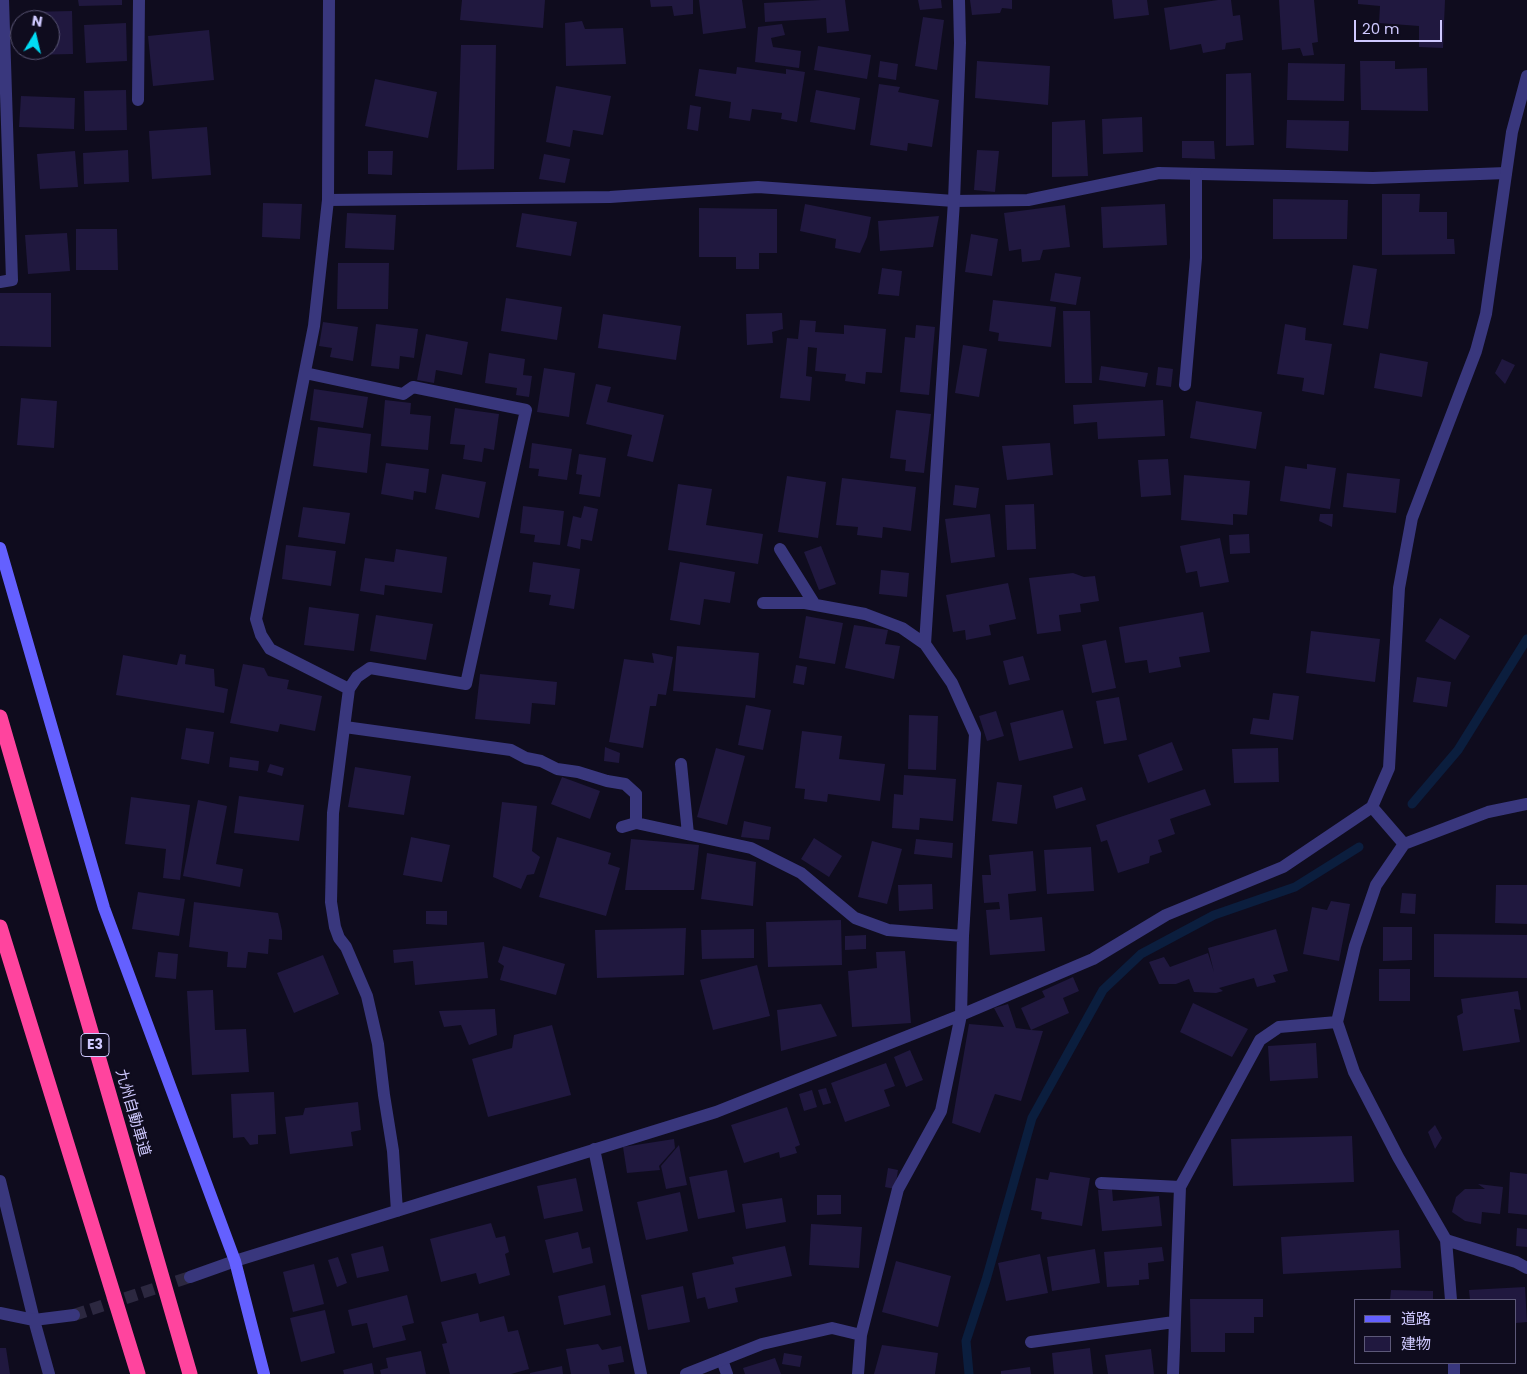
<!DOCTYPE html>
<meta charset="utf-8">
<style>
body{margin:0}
#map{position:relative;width:1527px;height:1374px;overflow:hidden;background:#0f0c1e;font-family:Poppins,"Noto Sans JP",sans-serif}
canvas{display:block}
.legend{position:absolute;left:1354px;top:1299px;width:162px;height:65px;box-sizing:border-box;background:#0f0c1e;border:1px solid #5c5878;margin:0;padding:6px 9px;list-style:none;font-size:15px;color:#cfc9ff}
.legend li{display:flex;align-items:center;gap:10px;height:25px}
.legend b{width:25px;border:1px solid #5c5878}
.north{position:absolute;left:10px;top:10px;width:50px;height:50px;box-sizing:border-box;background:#0f0c1e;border:1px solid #5c5878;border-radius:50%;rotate:9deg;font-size:14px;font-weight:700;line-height:20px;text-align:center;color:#cfc9ff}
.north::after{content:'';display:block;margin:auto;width:18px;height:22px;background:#01dcf3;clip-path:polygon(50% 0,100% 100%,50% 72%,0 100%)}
.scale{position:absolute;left:1354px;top:20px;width:88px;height:22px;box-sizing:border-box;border:2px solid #cfc9ff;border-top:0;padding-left:6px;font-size:15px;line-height:18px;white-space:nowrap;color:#cfc9ff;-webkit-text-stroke:4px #0f0c1e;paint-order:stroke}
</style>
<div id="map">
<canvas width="1527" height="1374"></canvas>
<ul class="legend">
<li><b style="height:6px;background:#6460ff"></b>道路</li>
<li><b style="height:14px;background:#20183f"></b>建物</li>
</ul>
<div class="north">N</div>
<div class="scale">20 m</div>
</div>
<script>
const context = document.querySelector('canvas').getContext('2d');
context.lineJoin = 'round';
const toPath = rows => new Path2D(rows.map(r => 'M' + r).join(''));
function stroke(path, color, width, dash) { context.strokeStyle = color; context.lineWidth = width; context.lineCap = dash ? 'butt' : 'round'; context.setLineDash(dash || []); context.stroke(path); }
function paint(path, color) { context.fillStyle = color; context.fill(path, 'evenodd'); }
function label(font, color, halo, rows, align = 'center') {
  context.font = font + ' Poppins,"Noto Sans JP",sans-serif'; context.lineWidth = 4.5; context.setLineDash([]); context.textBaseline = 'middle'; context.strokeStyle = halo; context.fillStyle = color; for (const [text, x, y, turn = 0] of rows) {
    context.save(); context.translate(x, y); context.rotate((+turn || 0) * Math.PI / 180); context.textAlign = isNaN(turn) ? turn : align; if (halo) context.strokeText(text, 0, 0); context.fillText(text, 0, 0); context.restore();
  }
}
stroke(toPath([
 [1412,804,1458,750,1527,639],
 [969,1374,966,1341,986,1280,1032,1118,1103,990,1141,954,1214,915,1295,887,1359,847]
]), '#0b1e3e', 9);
paint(toPath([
 [78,0,122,0,122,5,79,6],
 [462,0,545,0,543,28,460,20],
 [650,0,693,0,693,14,674,16,672,6,651,7],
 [699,0,742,0,746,28,703,34],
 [821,0,845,0,849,31,827,33,826,18,765,22,764,3],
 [918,0,941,0,942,8,920,10],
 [970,0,1012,0,1012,9,1002,8,1000,13,972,15],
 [1112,0,1147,0,1149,15,1114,19],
 [1218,0,1231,0,1233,16,1240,15,1243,40,1226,43,1225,49,1203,53,1201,44,1170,50,1164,8],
 [1279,0,1314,0,1318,42,1312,43,1314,55,1303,56,1300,48,1282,50],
 [1358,0,1445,0,1443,48,1419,47,1419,26,1379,23,1380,6,1358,4],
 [72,11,73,54,28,55,28,50,50,50,50,20,28,20,27,12],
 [923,17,944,20,937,70,915,66],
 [582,21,585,29,623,28,626,64,566,66,565,23],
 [126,23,127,61,86,63,84,25],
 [782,24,785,35,771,38,773,47,801,51,799,68,755,62,758,27],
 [209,30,214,80,153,86,148,36],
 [461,45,496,45,494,169,457,170],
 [818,46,871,55,867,79,814,70],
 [880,61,898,64,896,80,878,77],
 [977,61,1050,66,1048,105,975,98],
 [1360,61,1395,61,1395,69,1427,68,1428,111,1361,110],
 [1288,63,1345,64,1344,101,1287,100],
 [737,67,786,74,786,69,805,72,797,122,781,119,782,113,752,109,750,121,729,118,731,102,695,96,699,69,736,74],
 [1251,73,1254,145,1226,146,1226,74],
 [375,79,437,92,428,138,365,126],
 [879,84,900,87,898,92,939,100,932,147,908,143,907,151,870,145],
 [556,86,611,96,603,135,573,130,570,147,546,142],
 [126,90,127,130,85,131,84,91],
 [816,90,860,98,855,130,810,122],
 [21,96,75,98,74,129,19,127],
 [690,105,701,107,698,131,687,129],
 [1142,117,1143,152,1103,154,1102,119],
 [1085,120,1088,176,1052,177,1052,122],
 [1287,120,1349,121,1348,151,1286,148],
 [207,127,211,175,152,179,149,131],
 [1182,141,1214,141,1215,159,1182,158],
 [128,150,129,182,84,184,83,153],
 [977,150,999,151,995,192,974,190],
 [75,151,78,187,40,189,37,154],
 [368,151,393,151,392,175,368,174],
 [544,154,570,159,565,183,539,179],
 [1382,194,1420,194,1419,212,1447,212,1447,239,1454,239,1455,254,1382,255],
 [1273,199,1348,200,1347,239,1273,239],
 [263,203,302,204,300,239,262,237],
 [805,204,871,217,867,237,860,253,835,248,836,239,800,231],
 [1165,204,1167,245,1103,248,1101,207],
 [1065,205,1070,247,1043,250,1040,260,1022,262,1021,249,1009,251,1004,213],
 [699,208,777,209,777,253,759,253,759,269,736,269,736,257,699,257],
 [347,213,396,215,394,250,345,248],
 [522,213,577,222,571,256,516,247],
 [939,216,933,247,880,251,878,221],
 [76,229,117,229,118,270,76,270],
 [67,233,70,271,28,274,25,235],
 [971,234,998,239,992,276,965,272],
 [338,263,389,263,388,309,337,309],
 [1353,265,1377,269,1368,329,1343,325],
 [882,268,902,271,899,296,878,294],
 [1055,273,1081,277,1076,305,1050,301],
 [0,293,51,293,51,347,0,346],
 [506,298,562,307,557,340,501,331],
 [993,300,1056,307,1051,347,998,341,999,333,989,331],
 [1063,311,1090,311,1092,383,1065,383],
 [782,313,783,329,772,332,773,343,747,345,746,314],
 [603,314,681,326,676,360,598,348],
 [800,320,816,321,815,332,844,334,844,325,886,329,882,373,866,372,865,384,845,381,846,374,815,371,817,348,808,347,806,376,812,377,810,401,780,398,787,338,798,339],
 [323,322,358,327,353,361,330,357,332,348,319,346],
 [376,324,418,329,414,358,400,356,399,369,371,366],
 [1285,324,1306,328,1305,340,1332,344,1324,395,1302,391,1304,378,1277,374],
 [916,325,935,327,929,395,900,392,905,337,915,338],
 [426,334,468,342,462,375,436,370,434,383,417,380],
 [963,345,987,349,979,397,955,393],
 [489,353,525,359,523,375,532,376,529,397,516,395,517,388,485,383],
 [1380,353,1428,362,1422,397,1374,388],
 [1502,359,1515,365,1505,384,1495,373],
 [1101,366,1148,373,1145,387,1099,380],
 [1158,367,1173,369,1171,387,1156,385],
 [544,368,575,373,569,417,537,412],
 [596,384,611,387,607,402,664,415,653,462,627,456,632,435,586,424],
 [314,389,368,397,363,428,310,420],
 [21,398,57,401,54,448,17,445],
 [385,400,411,403,410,414,431,416,428,450,381,446],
 [1163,400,1165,436,1098,439,1097,422,1074,424,1073,405],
 [1196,401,1262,412,1256,449,1190,438],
 [455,408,499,414,494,450,484,448,482,462,463,459,465,445,450,444],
 [896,410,931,414,924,473,905,471,906,460,890,458],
 [318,427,371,434,367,473,313,466],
 [532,443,572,449,567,480,538,476,539,469,529,468],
 [1050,443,1053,475,1007,480,1002,446],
 [579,454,606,458,600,497,579,494,582,475,576,474],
 [1168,459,1171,495,1141,497,1138,460],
 [386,463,429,469,426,493,414,491,413,500,381,494],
 [1307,464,1336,468,1330,509,1280,501,1285,466,1307,469],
 [1347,473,1400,479,1396,513,1343,507],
 [442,474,486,482,479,518,435,509],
 [1184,475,1250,481,1247,515,1233,514,1233,525,1181,520],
 [787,476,826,482,818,538,778,532],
 [842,478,916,487,911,531,883,527,882,538,857,535,858,527,836,525],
 [678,484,712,489,706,525,763,534,758,564,668,550],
 [955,485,979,488,976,508,953,505],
 [1034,504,1036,549,1007,550,1005,505],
 [523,506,564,511,560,545,534,542,535,535,520,533],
 [584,506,598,509,592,541,581,539,580,549,567,546,573,516,581,518],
 [303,507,350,513,345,544,298,537],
 [990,514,995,557,951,563,945,519],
 [1320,514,1333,514,1332,527,1319,521],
 [1249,534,1250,553,1230,554,1229,535],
 [1220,538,1229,582,1200,587,1197,571,1186,573,1180,546],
 [286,545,336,551,331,586,282,579],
 [821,546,836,584,819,590,804,552],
 [396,549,447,557,442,593,385,585,384,595,360,591,365,558,394,562],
 [533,562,580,569,574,609,549,605,551,595,529,592],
 [680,562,735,572,730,603,704,599,700,625,670,620],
 [881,570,909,573,907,597,879,594],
 [1073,573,1084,577,1095,576,1099,601,1080,604,1081,612,1059,615,1061,631,1037,634,1029,578],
 [1008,583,1016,619,989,625,991,635,966,640,965,630,953,632,946,595],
 [309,607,359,614,354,651,304,645],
 [1203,612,1210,652,1179,657,1181,667,1149,673,1147,660,1125,663,1119,627],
 [376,615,433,624,426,660,370,651],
 [806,616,843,623,835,664,799,658],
 [1440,618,1470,636,1455,660,1425,641],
 [854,625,888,630,885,644,900,646,894,679,845,668],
 [1311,631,1380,639,1375,682,1306,673],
 [1106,640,1116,688,1092,693,1082,645],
 [677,646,759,653,755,698,673,691],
 [652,653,673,657,666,695,658,694,656,706,650,706,643,748,609,742,624,659,654,663],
 [180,654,186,655,185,664,214,669,215,686,228,689,224,713,116,695,123,655,177,665],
 [1023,656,1030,680,1009,685,1003,661],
 [243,664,264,668,268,676,289,680,287,689,322,696,315,731,280,724,278,732,230,723],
 [796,665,807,667,804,685,793,683],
 [480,674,557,682,555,705,532,703,530,724,475,719],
 [1417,677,1451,682,1447,707,1413,702],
 [1273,693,1299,696,1293,740,1250,734,1253,718,1269,720],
 [1119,697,1127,740,1104,744,1096,701],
 [746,705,771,710,763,750,738,745],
 [1063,710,1073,748,1019,761,1010,723],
 [996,711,1004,736,987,741,979,716],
 [909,715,938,716,936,770,908,769],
 [186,728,214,732,209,764,181,759],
 [802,731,842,736,839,759,885,764,880,801,828,794,827,802,804,799,805,789,795,788],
 [1172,742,1183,770,1148,783,1138,755],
 [605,747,620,753,619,763,604,761],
 [716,748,745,756,727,825,697,817],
 [1278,748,1279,782,1234,783,1232,749],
 [230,757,259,761,258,771,229,767],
 [270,764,284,768,282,776,267,772],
 [355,767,411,776,404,815,348,807],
 [904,775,956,779,953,821,920,818,919,830,892,828,894,794,903,795],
 [562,777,600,791,590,819,551,804],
 [997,782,1022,785,1017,824,992,821],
 [1082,787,1086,800,1056,809,1053,796],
 [1205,789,1211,805,1170,819,1175,834,1158,840,1162,852,1150,856,1149,863,1118,873,1107,840,1101,842,1096,825],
 [239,796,304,805,299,841,234,833],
 [131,797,190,805,180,880,163,878,166,849,125,844],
 [198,800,227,806,216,864,243,869,240,887,183,876],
 [502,802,537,806,532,851,540,857,534,874,527,875,521,889,493,877],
 [744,821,771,827,769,840,741,837],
 [411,837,450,845,442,882,403,875],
 [557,837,611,853,608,864,620,868,606,916,539,897],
 [814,838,842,856,829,877,801,859],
 [631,839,699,845,694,890,625,890],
 [916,839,953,843,952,858,914,854],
 [872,841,902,849,887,904,858,897],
 [1091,847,1094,891,1047,894,1044,850],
 [1033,851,1036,891,1008,894,1010,920,1042,917,1045,951,990,955,986,910,1000,909,999,902,984,903,982,875,991,875,989,855],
 [707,853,756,862,753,906,701,899],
 [932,884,933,909,899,911,898,885],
 [1496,885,1527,885,1527,924,1495,923],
 [138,892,185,899,179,936,132,929],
 [1402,893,1416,894,1415,914,1400,913],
 [1331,901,1350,904,1339,961,1303,954,1312,907,1327,910],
 [194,902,278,913,282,931,282,940,269,939,268,954,248,952,246,968,227,967,228,952,189,947],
 [426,911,447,911,447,925,426,924],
 [841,920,842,965,768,967,766,922],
 [1383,927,1412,927,1412,960,1383,961],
 [686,928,684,975,597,978,595,930],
 [754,929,754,958,702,959,701,930],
 [1276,929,1288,971,1273,975,1276,982,1257,987,1254,978,1219,988,1223,991,1216,993,1194,992,1189,979,1176,984,1159,984,1149,962,1164,957,1170,967,1208,953,1214,972,1208,948],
 [1434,934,1527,935,1527,978,1434,977],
 [866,935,866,949,845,950,845,936],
 [484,942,488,978,415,985,413,961,394,963,393,950],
 [503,946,565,964,556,995,500,980,504,966,498,962],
 [905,951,911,1023,852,1027,848,971,877,968,876,952],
 [158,952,178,954,176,979,155,977],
 [323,955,339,994,294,1013,277,973],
 [757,965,770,1016,713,1030,700,980],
 [1379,969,1410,969,1410,1001,1379,1001],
 [1073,977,1079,991,1063,998,1069,1013,1031,1030,1043,1031,1021,1101,995,1094,980,1133,952,1123,969,1024,1004,1027,994,1008,1008,1004,1016,1028,1031,1030,1021,1008,1045,997,1042,991],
 [213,990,215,1030,246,1029,249,1072,192,1075,187,991],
 [1518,991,1521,1010,1514,1009,1520,1042,1463,1051,1457,1016,1463,1013,1461,999],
 [1193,1003,1248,1029,1232,1057,1180,1032],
 [821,1004,837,1036,781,1051,777,1010],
 [495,1009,497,1035,469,1045,461,1025,444,1027,439,1011],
 [552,1025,571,1095,488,1117,472,1059,512,1048,514,1035],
 [1316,1043,1318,1078,1270,1081,1268,1046],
 [910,1050,923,1080,906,1087,894,1057],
 [886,1063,895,1086,884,1090,890,1106,845,1122,831,1083],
 [826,1088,831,1103,823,1105,818,1090],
 [812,1090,817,1107,804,1111,799,1094],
 [274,1092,276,1134,258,1135,258,1144,250,1145,244,1137,233,1138,231,1094],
 [358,1102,361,1130,351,1132,353,1146,290,1154,285,1117,303,1115,305,1108],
 [787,1107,800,1145,795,1147,797,1153,780,1158,779,1152,744,1163,731,1125],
 [1435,1125,1442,1138,1435,1149,1428,1132],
 [1352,1136,1354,1182,1233,1186,1231,1139],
 [674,1139,675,1148,659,1166,660,1170,627,1173,623,1147],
 [679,1145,687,1185,666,1189,661,1166],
 [888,1168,898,1170,895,1189,885,1187],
 [727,1170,735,1212,698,1219,689,1177],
 [1050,1172,1090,1178,1082,1226,1041,1219,1042,1212,1031,1210,1036,1178,1048,1180],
 [1510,1172,1527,1174,1527,1215,1508,1213],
 [576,1178,583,1211,544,1219,537,1186],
 [1478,1184,1503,1187,1500,1214,1482,1212,1481,1224,1465,1221,1452,1212,1456,1197,1465,1189,1485,1189],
 [1112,1189,1113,1201,1159,1196,1162,1226,1102,1231,1098,1190],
 [680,1192,688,1231,646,1240,637,1202],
 [817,1195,841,1195,841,1214,817,1215],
 [782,1198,786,1222,746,1229,742,1204],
 [491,1223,496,1238,505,1236,509,1252,505,1254,510,1275,479,1284,476,1273,441,1282,430,1239],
 [811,1224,862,1227,859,1268,809,1265],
 [1517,1228,1527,1229,1527,1247,1516,1246],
 [1399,1230,1401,1268,1283,1274,1281,1237],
 [578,1232,582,1249,590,1247,593,1263,553,1273,545,1240],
 [383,1246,389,1271,357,1278,351,1254],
 [785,1246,792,1276,735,1288,738,1302,708,1309,705,1297,697,1299,692,1273,734,1264,732,1257],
 [1162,1247,1164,1261,1148,1263,1149,1279,1139,1280,1139,1285,1107,1287,1104,1252],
 [1095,1249,1100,1283,1052,1291,1047,1257],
 [1040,1254,1048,1293,1006,1301,998,1263],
 [338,1257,347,1283,337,1287,328,1260],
 [896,1261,951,1276,938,1327,882,1312],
 [314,1264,324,1304,293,1312,283,1272],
 [605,1285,611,1315,564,1325,558,1296],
 [683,1286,690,1322,648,1330,641,1295],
 [1525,1287,1527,1322,1516,1323,1516,1300,1470,1300,1469,1290],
 [1391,1290,1433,1291,1433,1300,1390,1300],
 [407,1295,414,1323,402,1326,406,1340,373,1348,367,1323,352,1326,348,1310],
 [1190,1299,1263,1299,1263,1317,1254,1317,1254,1333,1225,1333,1225,1352,1191,1352],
 [325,1310,335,1353,301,1362,290,1318],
 [478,1313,480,1322,504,1316,508,1332,518,1330,529,1369,511,1374,450,1374,442,1344,447,1343,441,1322],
 [598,1344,602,1350,621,1346,624,1362,608,1365,610,1374,571,1374,566,1349],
 [882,1345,938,1353,935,1374,874,1374],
 [0,1348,6,1348,10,1374,0,1374],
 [1090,1348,1093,1374,1054,1374,1052,1353],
 [1151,1349,1154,1374,1108,1374,1105,1355],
 [421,1351,426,1374,381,1374,380,1370,388,1368,386,1358],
 [784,1353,802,1356,800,1367,782,1364],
 [775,1358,781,1374,745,1374,743,1368],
 [372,1363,374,1374,344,1374,343,1370],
 [562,1366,563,1374,530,1374,530,1373],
 [1030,1367,1031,1374,1001,1374,1001,1371]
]), '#20183f');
stroke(toPath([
 [74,1315,190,1277]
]), '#2c2840', 12, [12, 6]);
stroke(toPath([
 [328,200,610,197,758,187,954,201,1028,200,1159,173,1373,178,1506,173],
 [0,1181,34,1320],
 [722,1360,727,1374]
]), '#39377d', 12);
stroke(toPath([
 [329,0,328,200,314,326,256,619,261,635,270,649,349,689,333,813,331,902,335,927,339,938,346,947,367,996,378,1044,384,1095,393,1151,397,1211],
 [138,100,139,0],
 [0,282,12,280,3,0],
 [305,373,403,394,413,387,526,410,466,684,370,668,357,677,349,689],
 [1185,385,1196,258,1196,174],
 [780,549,815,605],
 [763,603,805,603,865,614,902,628,925,644],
 [345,727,511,750,526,758,541,761,557,769,578,772,607,781,625,784,636,794,636,823,622,827],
 [681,764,688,834],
 [1372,807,1404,844],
 [636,823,751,848,801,873,855,918,888,930,963,936],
 [594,1149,641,1374],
 [1101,1183,1180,1187],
 [1446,1240,1516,1262,1527,1268],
 [190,1277,235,1261,716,1112,961,1015,1093,959,1166,915,1283,867,1372,807,1389,768,1399,588,1412,518,1476,351,1486,314,1512,132,1527,76],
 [1451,1300,1446,1240,1398,1157,1354,1072,1337,1022,1355,946,1376,885,1404,844,1488,812,1527,804],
 [0,1313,34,1320,74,1315],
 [34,1320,49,1374],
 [1031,1342,1174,1322],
 [1454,1363,1454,1374],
 [686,1374,762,1344,832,1328,861,1335],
 [858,1374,861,1335,898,1189,941,1111,961,1015,963,936,975,734,952,683,925,644,954,201,960,43,959,0],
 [1173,1374,1180,1187,1260,1040,1279,1027,1337,1022]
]), '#39377d', 12);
stroke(toPath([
 [0,548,104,908,235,1261,264,1374]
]), '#6460ff', 12);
stroke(toPath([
 [0,717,190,1374],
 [0,927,138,1374]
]), '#ff449e', 15);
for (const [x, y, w] of [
 [95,1045,28]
]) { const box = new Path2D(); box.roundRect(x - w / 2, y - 11.5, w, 23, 4); context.fillStyle = '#0f0c1e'; context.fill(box); stroke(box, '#cfc9ff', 1); }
label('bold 14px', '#cfc9ff', null, [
 ["E3",95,1045]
]);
label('15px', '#cfc9ff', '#0f0c1e', [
 ["九州自動車道",132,1113,74]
]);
</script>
